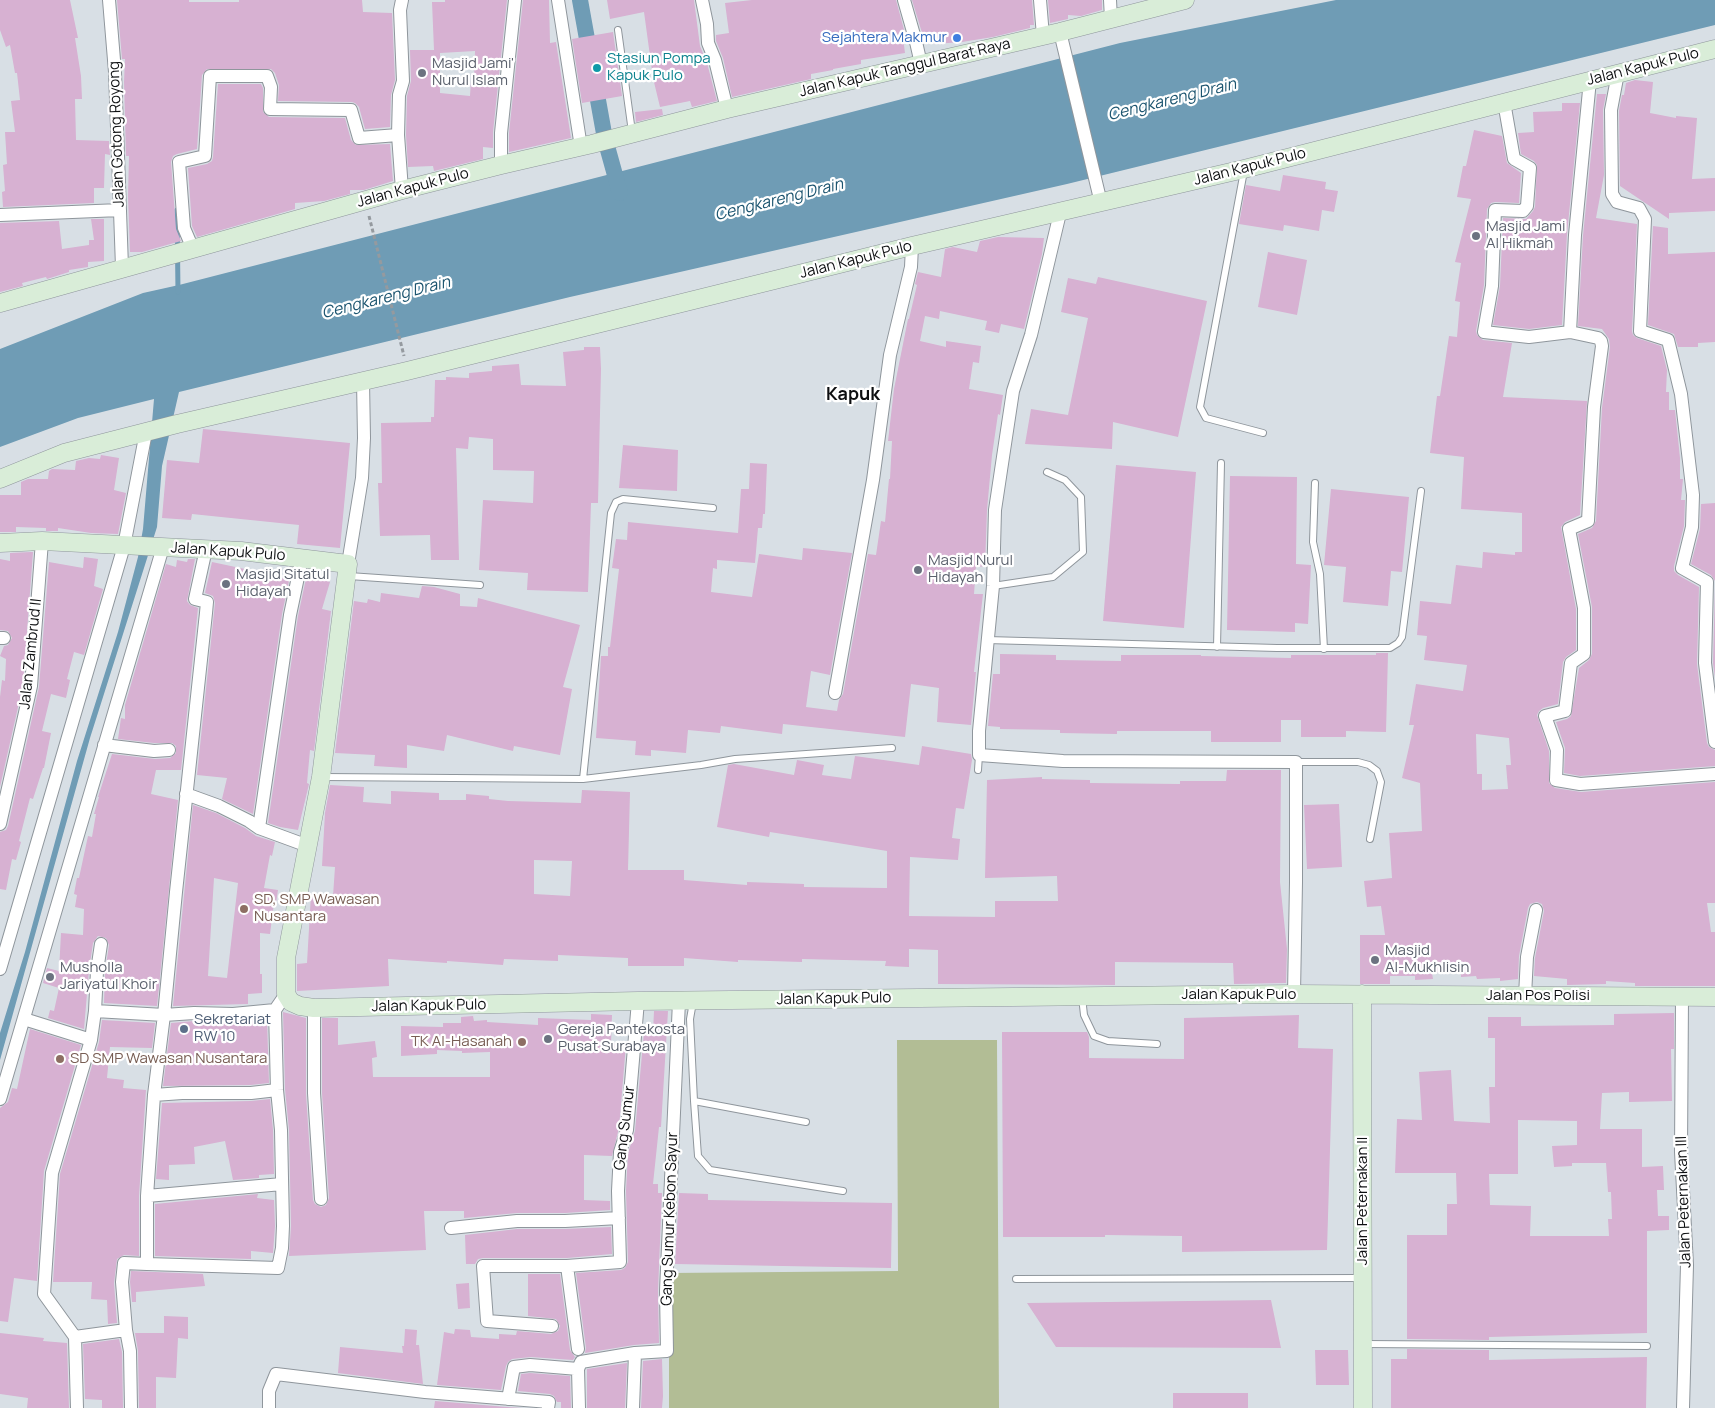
<!DOCTYPE html>
<style>
body{margin:0}
canvas{display:block;background:#d8dfe5}
</style>
<canvas width="1715" height="1408"></canvas>
<script>
const context = document.querySelector('canvas').getContext('2d');
context.lineJoin = 'round';
function paint(path, color) { context.fillStyle = color; context.fill(path, 'evenodd'); }
const toPath = rows => new Path2D(rows.map(r => 'M' + r).join(''));
function stroke(path, color, width, dash) { context.strokeStyle = color; context.lineWidth = width; context.lineCap = dash ? 'butt' : 'round'; context.setLineDash(dash || []); context.stroke(path); }
function label(font, color, halo, rows, align = 'center') {
  context.font = font + ' Manrope,sans-serif'; context.lineWidth = 4.5; context.setLineDash([]); context.textBaseline = 'middle'; context.strokeStyle = halo; context.fillStyle = color; for (const [text, x, y, turn = 0] of rows) {
    context.save(); context.translate(x, y); context.rotate((+turn || 0) * Math.PI / 180); context.textAlign = isNaN(turn) ? turn : align; if (halo) context.strokeText(text, 0, 0); context.fillText(text, 0, 0); context.restore();
  }
}
paint(toPath([
 [897,1040,997,1040,999,1408,669,1408,669,1273,898,1271]
]), '#b2bd95');
paint(toPath([
 [1336,0,1715,0,1715,25,1067,184,570,297,179,392,162,466,157,527,90,738,0,1060,0,1033,25,952,77,761,118,632,138,557,143,529,154,399,78,418,0,447,0,349,143,293,179,285,1120,43]
]), '#6f9cb5');
stroke(toPath([
 [177,210,178,292]
]), '#6f9cb5', 5);
stroke(toPath([
 [580,0,605,139,620,193]
]), '#6f9cb5', 16);
paint(toPath([
 [0,0,70,0,78,38,75,38,81,76,82,99,75,99,76,140,109,141,110,155,105,154,104,188,94,188,94,203,3,207,2,192,5,191,3,165,7,164,5,132,15,132,11,101,20,100,17,73,15,73,10,45,6,47,0,30],
 [117,0,189,0,189,2,239,2,239,0,362,0,363,12,392,13,395,80,391,95,390,127,365,129,359,107,355,103,352,102,278,101,279,85,275,73,271,69,207,69,202,75,197,149,177,154,173,156,171,162,176,229,181,241,142,252,130,252,128,196,129,156,126,156,124,82,125,59,122,59],
 [445,0,507,0,493,132,493,148,483,147,483,159,434,171,433,166,408,167,406,135,407,96,411,81,410,50,434,50,432,2,445,2],
 [475,51,474,79,471,79,470,96,440,93,440,53],
 [523,0,549,0,550,43,556,42,571,138,509,152,509,133],
 [607,0,694,0,700,46,707,63,717,101,692,107,690,101,660,107,653,78,644,12,610,19],
 [752,0,896,0,906,37,903,38,905,53,861,60,861,64,833,69,833,70,811,74,811,79,732,97,723,58,716,41,716,35,729,33,725,3],
 [912,0,1032,0,1034,25,1030,25,1030,28,993,37,962,42,934,44,934,35,923,36],
 [1048,0,1102,0,1102,10,1081,16,1068,15,1068,19,1050,23],
 [613,32,622,96,582,103,572,39],
 [1635,80,1653,82,1650,113,1676,118,1676,116,1697,118,1692,179,1715,178,1715,211,1669,213,1669,219,1620,186,1619,111,1622,95,1624,95,1626,83],
 [218,84,261,84,263,88,263,112,269,117,345,118,351,140,356,145,390,144,393,181,364,190,350,190,350,194,324,201,295,203,295,209,197,237,192,226,188,168,207,164,212,161,213,157],
 [1597,94,1606,94,1603,110,1604,175,1596,218,1637,224,1632,331,1633,335,1637,338,1661,346,1667,370,1666,392,1669,392,1669,410,1675,410,1680,458,1680,479,1683,479,1681,500,1685,500,1684,526,1674,566,1674,571,1678,575,1699,587,1697,664,1707,743,1709,747,1715,750,1715,766,1580,776,1564,773,1565,748,1556,722,1567,719,1571,716,1579,668,1589,660,1592,654,1592,607,1578,534,1592,528,1596,521,1602,408,1610,347,1609,339,1602,329,1578,326,1583,236],
 [1562,103,1580,103,1567,234,1562,325,1529,329,1493,325,1500,286,1503,218,1526,219,1533,211,1535,207,1537,165,1534,161,1521,154,1518,133,1534,132,1533,112,1562,111],
 [662,109,663,115,636,122,635,112],
 [1474,130,1502,136,1507,163,1521,173,1519,203,1495,202,1491,203,1487,209,1484,285,1476,331,1477,335,1483,340,1512,343,1503,397,1587,401,1580,515,1565,522,1561,527,1576,609,1576,650,1566,657,1563,662,1558,704,1543,708,1539,711,1537,715,1549,751,1549,783,1555,788,1581,792,1715,782,1715,903,1707,903,1711,932,1715,932,1715,986,1635,986,1635,983,1606,981,1606,984,1567,985,1567,979,1534,976,1535,958,1544,911,1542,904,1537,902,1530,904,1528,908,1519,956,1518,979,1500,981,1500,978,1477,979,1476,976,1461,977,1461,970,1432,973,1433,979,1415,980,1415,976,1390,976,1390,984,1360,984,1360,935,1385,935,1381,906,1367,907,1364,881,1392,878,1389,833,1422,831,1420,783,1402,778,1414,725,1409,725,1416,684,1463,691,1467,665,1424,660,1427,636,1417,635,1420,601,1451,604,1456,565,1482,568,1483,552,1515,555,1515,552,1522,552,1522,513,1461,509,1464,457,1430,453,1437,396,1440,396,1449,336,1457,337,1460,302,1455,301,1461,263,1455,262,1471,199,1457,197,1463,166,1466,166],
 [1476,734,1509,738,1511,765,1506,765,1508,789,1482,790,1482,774,1477,774],
 [1283,175,1326,182,1325,189,1338,191,1334,212,1322,210,1319,231,1284,225,1283,231,1239,224,1246,185,1280,191],
 [91,219,104,219,104,261,88,262,88,267,69,270,69,272,47,279,46,277,22,283,23,286,0,292,0,223,59,221,62,249,89,245,89,240,94,240],
 [1653,226,1668,228,1668,254,1715,252,1715,342,1698,343,1698,347,1678,347,1674,334,1648,325],
 [998,237,1044,238,1042,254,1024,329,1001,324,999,333,985,330,987,321,940,311,939,319,925,316,920,341,946,347,946,341,981,346,979,363,973,362,969,389,1003,395,1000,415,998,414,992,455,987,510,985,567,976,566,974,594,983,594,974,672,976,672,971,725,937,722,939,688,911,684,905,737,783,724,782,734,721,726,720,733,688,730,686,753,651,750,651,756,635,755,636,741,596,738,601,656,608,656,608,647,610,647,619,569,612,568,616,539,627,540,628,522,738,533,741,489,749,489,750,463,767,464,765,514,763,514,762,528,758,528,755,563,717,560,717,569,713,568,711,592,752,597,759,554,802,560,803,548,852,553,830,675,811,671,806,707,837,711,839,700,843,694,868,554,876,555,881,521,885,522,889,479,890,479,892,441,888,441,894,389,908,319,909,319,917,285,915,284,918,272,941,277,945,249,953,247,977,252,980,241],
 [1268,252,1307,260,1297,315,1258,307],
 [1098,277,1207,301,1178,437,1113,422,1112,449,1025,444,1031,409,1068,415,1088,318,1061,312,1068,278,1096,284],
 [584,347,600,347,601,369,598,503,591,503,588,592,527,590,528,573,479,570,483,500,533,503,534,471,493,470,493,439,469,437,468,449,456,448,459,560,431,560,430,535,380,536,378,483,382,483,381,423,431,422,431,417,434,417,435,380,446,380,446,377,469,378,469,373,492,371,492,366,519,364,521,385,566,386,563,352,584,350],
 [203,429,350,443,340,548,297,544,299,525,192,514,191,520,162,518,167,460,199,463],
 [623,445,678,450,677,491,619,488],
 [101,455,119,458,114,490,126,493,118,534,91,533,58,528,58,531,46,531,46,528,16,527,16,532,0,532,0,495,21,495,21,482,28,479,48,479,49,471,52,469,75,470,76,461,89,458,100,459],
 [1116,465,1196,472,1184,628,1103,621],
 [1230,476,1297,477,1296,564,1311,565,1308,624,1295,623,1295,632,1227,630],
 [1331,489,1409,497,1402,572,1391,571,1388,606,1343,602,1346,567,1324,565],
 [1715,503,1715,581,1711,575,1691,564,1700,529,1701,504],
 [31,552,33,552,23,685,0,787,0,697,2,680,5,681,6,659,0,656,4,646,8,645,12,638,8,631,0,630,0,559,10,561,10,553],
 [84,557,98,559,94,586,103,589,84,655,74,652,67,679,70,680,66,698,51,694,42,731,51,733,44,768,43,768,33,799,30,798,19,841,21,842,16,860,12,859,6,890,0,889,0,832,6,830,8,826,39,687,49,562,83,568],
 [188,559,195,559,187,601,190,605,198,608,181,770,156,770,151,794,178,800,157,1006,104,1003,105,972,109,945,106,938,98,936,93,943,89,970,84,1029,48,1018,50,1010,54,1011,59,988,43,983,47,968,59,971,61,933,83,935,84,909,75,907,77,895,74,894,77,878,79,878,88,836,92,837,96,814,94,814,99,797,98,797,112,754,155,759,170,758,176,753,176,746,172,743,154,743,118,739,121,718,125,719,125,705,166,564,176,567,177,560,187,562],
 [212,562,259,572,260,569,289,581,282,614,253,814,222,799,227,778,197,775,215,603,213,596,205,593],
 [307,574,330,582,322,609,331,611,314,751,310,750,307,783,309,784,298,830,280,827,268,823,298,616],
 [422,586,434,587,460,594,460,606,477,607,478,598,580,625,563,687,572,689,560,755,514,746,513,751,447,735,444,751,407,745,407,768,374,766,375,755,335,753,354,601,367,603,368,599,380,602,381,593,419,598],
 [1715,587,1715,677,1713,663],
 [1376,653,1388,653,1386,732,1346,731,1346,737,1301,737,1301,720,1281,720,1281,742,1211,742,1211,731,1117,731,1117,734,1060,733,1060,730,1000,729,1000,727,988,726,993,674,1000,674,1000,654,1056,655,1056,660,1121,661,1121,655,1201,655,1201,656,1291,658,1291,655,1376,655],
 [922,746,971,754,972,760,964,809,956,808,952,838,960,839,958,860,910,857,909,916,995,917,995,901,1058,901,1057,876,985,878,987,780,1042,777,1042,779,1090,780,1090,783,1180,784,1180,781,1226,781,1227,770,1281,770,1280,882,1287,949,1286,983,1234,984,1233,963,1115,962,1115,985,938,984,938,950,909,949,909,967,885,966,886,961,802,959,802,962,738,960,738,962,684,958,684,966,628,966,628,958,558,955,558,961,504,959,503,965,447,961,447,963,388,959,389,986,297,991,297,964,307,963,311,894,333,896,335,867,322,866,325,813,330,785,364,787,363,802,391,804,391,791,439,793,439,800,466,800,466,794,489,796,489,799,508,801,581,803,582,790,630,792,628,870,684,870,684,880,747,885,747,882,804,884,804,887,887,888,887,851,770,832,769,837,717,827,728,765,734,764,794,775,797,760,824,765,822,775,851,779,855,756,919,765],
 [534,860,572,861,570,896,534,894],
 [1339,804,1342,867,1307,869,1304,805],
 [193,805,216,813,245,828,256,836,275,842,272,856,270,855,264,888,278,890,276,903,274,903,270,934,260,933,260,974,262,974,262,993,248,994,248,1004,173,1006],
 [214,878,238,883,227,978,208,976],
 [654,1011,668,1011,661,1127,659,1127,653,1184,658,1184,658,1193,662,1193,658,1291,659,1343,634,1345,585,1353,586,1348,576,1273,621,1270,625,1268,628,1262,626,1191,628,1153,635,1131,644,1032,653,1032],
 [283,1012,306,1018,306,1094,313,1200,315,1204,321,1207,326,1205,329,1198,322,1093,322,1018,338,1018,338,1045,375,1041,377,1057,372,1058,373,1077,490,1077,490,1052,462,1053,462,1051,437,1050,437,1054,401,1056,401,1026,443,1027,443,1023,461,1023,461,1017,473,1016,474,1021,487,1020,487,1022,538,1025,538,1018,591,1020,591,1014,612,1015,611,1043,626,1044,619,1128,612,1156,584,1155,584,1200,610,1201,610,1210,565,1213,517,1213,464,1218,464,1211,424,1211,426,1250,289,1256,291,1226,289,1130,285,1089],
 [1674,1013,1674,1049,1671,1049,1672,1101,1629,1102,1629,1092,1602,1093,1600,1129,1642,1129,1642,1167,1663,1166,1664,1190,1657,1190,1658,1216,1669,1216,1669,1230,1647,1231,1647,1333,1489,1337,1489,1340,1407,1339,1407,1235,1447,1235,1447,1204,1457,1204,1456,1173,1395,1173,1397,1119,1422,1120,1419,1072,1451,1070,1454,1121,1490,1123,1489,1087,1495,1087,1495,1038,1488,1038,1488,1017,1521,1017,1521,1026,1614,1025,1614,1014],
 [1518,1120,1577,1121,1577,1145,1552,1146,1554,1167,1572,1166,1572,1163,1606,1163,1608,1192,1611,1192,1612,1219,1608,1219,1609,1236,1530,1236,1531,1206,1490,1205,1489,1174,1518,1174],
 [1299,1015,1298,1048,1333,1049,1327,1250,1182,1252,1182,1236,1105,1235,1105,1237,1003,1237,1002,1032,1087,1032,1089,1037,1089,1058,1184,1059,1184,1018],
 [267,1019,269,1083,251,1085,163,1086,171,1023,194,1021,234,1022],
 [102,1020,155,1023,152,1048,110,1047,107,1078,124,1080,123,1088,146,1090,139,1196,139,1256,124,1255,117,1259,114,1283,117,1323,108,1324,107,1300,91,1299,92,1282,53,1282,60,1174,99,1042],
 [30,1029,81,1045,44,1171,37,1281,14,1278,8,1322,0,1321,0,1108,8,1102,12,1088,17,1089],
 [270,1099,273,1130,274,1174,259,1175,259,1178,233,1180,225,1141,194,1147,195,1164,169,1165,169,1180,156,1179,162,1103,251,1101],
 [679,1193,708,1194,708,1200,892,1203,891,1268,675,1264],
 [258,1194,257,1198,274,1200,275,1226,273,1253,251,1251,251,1259,155,1256,155,1204],
 [611,1227,612,1254,567,1258,483,1258,478,1259,475,1264,466,1264,465,1235,517,1229,565,1229],
 [131,1271,203,1274,205,1286,136,1292,136,1302,132,1302,130,1282],
 [528,1274,560,1274,570,1350,575,1357,573,1360,531,1357,512,1359,508,1362,506,1366,501,1390,437,1385,444,1332,454,1334,455,1329,470,1330,471,1337,499,1339,499,1334,516,1335,517,1331,551,1334,558,1331,560,1326,556,1319,528,1316],
 [469,1283,470,1308,458,1309,456,1284],
 [1271,1300,1281,1348,1056,1347,1027,1303],
 [164,1316,188,1317,188,1339,178,1338,176,1378,156,1377,156,1408,139,1408,138,1351,135,1333,164,1333],
 [405,1329,417,1330,416,1345,419,1345,423,1384,338,1373,340,1347,403,1353,402,1346,404,1346],
 [0,1333,44,1338,43,1341,67,1343,69,1408,27,1408,28,1398,0,1394],
 [119,1339,122,1352,123,1408,102,1408,102,1400,85,1399,83,1344],
 [1407,1349,1489,1350,1489,1360,1647,1357,1646,1408,1391,1408,1391,1359,1407,1359],
 [1315,1350,1348,1350,1349,1385,1316,1385],
 [662,1359,663,1396,662,1408,641,1408,643,1361],
 [627,1363,625,1408,587,1408,587,1369],
 [530,1373,570,1376,571,1408,561,1408,561,1402,557,1402,554,1396,550,1394,518,1391,521,1374],
 [1173,1393,1248,1393,1248,1408,1173,1408],
 [435,1401,507,1407,522,1408,434,1408]
]), '#d7b1d2');
const lane = toPath([
 [618,30,632,132],
 [1244,171,1200,407,1206,418,1263,433],
 [1315,483,1313,542,1320,574,1324,649],
 [349,576,480,585],
 [993,586,1053,577,1083,552,1081,497,1065,480,1047,472],
 [987,640,1277,648,1390,648,1398,643,1402,637,1421,491],
 [1217,647,1221,463],
 [1296,762,1358,762,1369,765,1377,771,1381,782,1370,839],
 [978,770,979,755],
 [323,777,583,779,701,765,735,759,892,748],
 [583,779,611,513,616,502,623,499,713,508],
 [1082,997,1084,1015,1094,1036,1108,1041,1157,1044],
 [693,1002,690,1019,694,1101,806,1122],
 [694,1101,698,1156,710,1170,843,1191],
 [1016,1279,1362,1278],
 [1365,1344,1647,1346]
]);
const street = toPath([
 [109,0,115,72,122,267],
 [402,0,400,10,403,81,399,95,398,135,402,190],
 [558,0,581,147],
 [702,0,707,24,708,43,715,60,727,109],
 [904,0,916,42,921,64],
 [1040,0,1043,36],
 [1110,0,1111,19],
 [1060,32,1101,203],
 [1618,73,1611,110,1612,194,1617,202,1639,208,1645,219,1640,331,1668,340,1681,394,1693,495,1692,527,1682,568,1707,582,1705,663,1715,742],
 [1590,80,1575,235,1570,332,1598,338,1601,341,1602,346,1594,407,1588,521,1569,529,1584,608,1584,654,1571,663,1565,711,1545,716,1557,750,1556,780,1580,784,1715,774],
 [1504,102,1514,159,1530,168,1527,206,1523,211,1495,210,1492,286,1484,332,1529,337,1570,332],
 [501,165,501,133,515,0],
 [1060,213,1031,335,1013,391,1003,457,995,510,993,586,979,731,979,755,1063,761,1296,762,1296,882,1294,994],
 [0,215,120,210],
 [193,249,184,228,179,162,205,156,210,76,267,76,271,87,270,109,351,110,359,138,398,135],
 [348,564,362,478,364,438,363,381],
 [0,638,4,638],
 [835,693,873,480,890,355,911,267,912,246],
 [104,745,154,751,169,750],
 [186,794,219,806,249,821,259,828,308,846],
 [0,824,31,686,42,541],
 [259,828,290,615,302,558],
 [0,969,124,546,146,432],
 [1525,996,1527,957,1536,910],
 [1682,997,1681,1152,1687,1265,1683,1408],
 [314,1008,314,1093,321,1199],
 [95,1011,164,1015,194,1013,233,1014,275,1010],
 [24,1019,91,1040],
 [154,1095,182,1093,251,1093,277,1090],
 [0,1099,163,547],
 [147,1196,282,1184],
 [451,1228,517,1221,565,1221,619,1218],
 [147,1264,278,1268,282,1248,283,1226,281,1130,277,1090,275,1010,286,994],
 [567,1266,578,1349],
 [552,1326,487,1321,483,1266,567,1266,620,1262,618,1191,620,1152,627,1130,638,1001],
 [75,1337,126,1330],
 [578,1369,581,1362,635,1353],
 [578,1369,579,1408],
 [508,1399,514,1367,530,1365,578,1369],
 [77,1408,75,1337,44,1294,52,1173,91,1040,95,1011,97,971,101,944],
 [131,1408,130,1351,126,1330,122,1282,124,1263,147,1264,147,1196,154,1095,164,1015,176,892,206,613,207,602,195,599,206,549],
 [269,1408,269,1391,276,1374,425,1392,549,1402,548,1408],
 [633,1408,635,1353,667,1351,666,1291,679,1001]
]);
const secondary = toPath([
 [0,303,402,190,501,165,592,144,727,109,1060,32,1185,0],
 [0,479,64,453,177,424,407,371,912,246,1244,169,1715,49],
 [0,543,42,541,241,551,348,564,321,777,286,958,286,994,291,1002,300,1006,314,1008,638,1001,1294,994,1715,997],
 [1362,994,1363,1408]
]);
stroke(lane, '#8f969c', 8);
stroke(street, '#8f969c', 14);
stroke(secondary, '#8f969c', 19);
stroke(toPath([
 [369,216,404,356]
]), '#959a9f', 3, [4, 2.5]);
stroke(lane, '#fff', 6);
stroke(street, '#fff', 12);
stroke(secondary, '#d9edd8', 18);
for (const [x, y, r, color] of [
 [957,38,5,"#3f7fe0"],
 [597,68,5,"#0f9aa8"],
 [422,73,5,"#6b7280"],
 [1476,236,5,"#6b7280"],
 [918,570,5,"#6b7280"],
 [226,584,5,"#6b7280"],
 [244,909,5,"#8d6e63"],
 [1375,960,5,"#6b7280"],
 [50,977,5,"#6b7280"],
 [184,1029,5,"#5c6f8a"],
 [548,1039,5,"#6b7280"],
 [522,1042,5,"#8d6e63"],
 [60,1059,5,"#8d6e63"]
]) { const dot = new Path2D(); dot.arc(x, y, r, 0, 2 * Math.PI); context.fillStyle = color; context.fill(dot); stroke(dot, '#fff', 2); }
label('15px', '#366cbe', '#fff', [
 ["Sejahtera Makmur",947,38]
], 'right');
label('15px', '#0d838f', '#fff', [
 ["Stasiun Pompa",607,59],
 ["Kapuk Pulo",607,76]
], 'left');
label('15px', '#5b616d', '#fff', [
 ["Masjid Jami'",432,64],
 ["Nurul Islam",432,81],
 ["Masjid Jami",1486,227],
 ["Al Hikmah",1486,244],
 ["Masjid Nurul",928,561],
 ["Hidayah",928,578],
 ["Masjid Sitatul",236,575],
 ["Hidayah",236,592],
 ["Masjid",1385,951],
 ["Al-Mukhlisin",1385,968],
 ["Musholla",60,968],
 ["Jariyatul Khoir",60,985],
 ["Gereja Pantekosta",558,1030],
 ["Pusat Surabaya",558,1047]
], 'left');
label('15px', '#0d0f11', '#fff', [
 ["Jalan Kapuk Pulo",1643,67,-14],
 ["Jalan Kapuk Tanggul Barat Raya",905,68,-13],
 ["Jalan Gotong Royong",117,134,-92],
 ["Jalan Kapuk Pulo",1250,167,-14],
 ["Jalan Kapuk Pulo",413,188,-15],
 ["Jalan Kapuk Pulo",856,260,-14],
 ["Jalan Kapuk Pulo",228,552,4],
 ["Jalan Zambrud II",31,654,-84],
 ["Jalan Kapuk Pulo",1239,995],
 ["Jalan Pos Polisi",1538,996],
 ["Jalan Kapuk Pulo",834,999,-1],
 ["Jalan Kapuk Pulo",429,1006,-1],
 ["Gang Sumur",625,1128,-83],
 ["Jalan Peternakan II",1363,1201,-90],
 ["Jalan Peternakan III",1684,1202,-92],
 ["Gang Sumur Kebon Sayur",670,1219,-88]
]);
label('15px', '#785e54', '#fff', [
 ["SD, SMP Wawasan",254,900],
 ["Nusantara",254,917],
 ["TK Al-Hasanah",512,1042,"right"],
 ["SD SMP Wawasan Nusantara",70,1059]
], 'left');
label('15px', '#4e5e75', '#fff', [
 ["Sekretariat",194,1020],
 ["RW 10",194,1037]
], 'left');
label('italic 16px', '#1b546f', '#fff', [
 ["Cengkareng Drain",1172,100,-14],
 ["Cengkareng Drain",779,200,-14],
 ["Cengkareng Drain",386,298,-14]
]);
label('bold 18px', '#0d0f11', '#fff', [
 ["Kapuk",853,395]
]);
</script>
